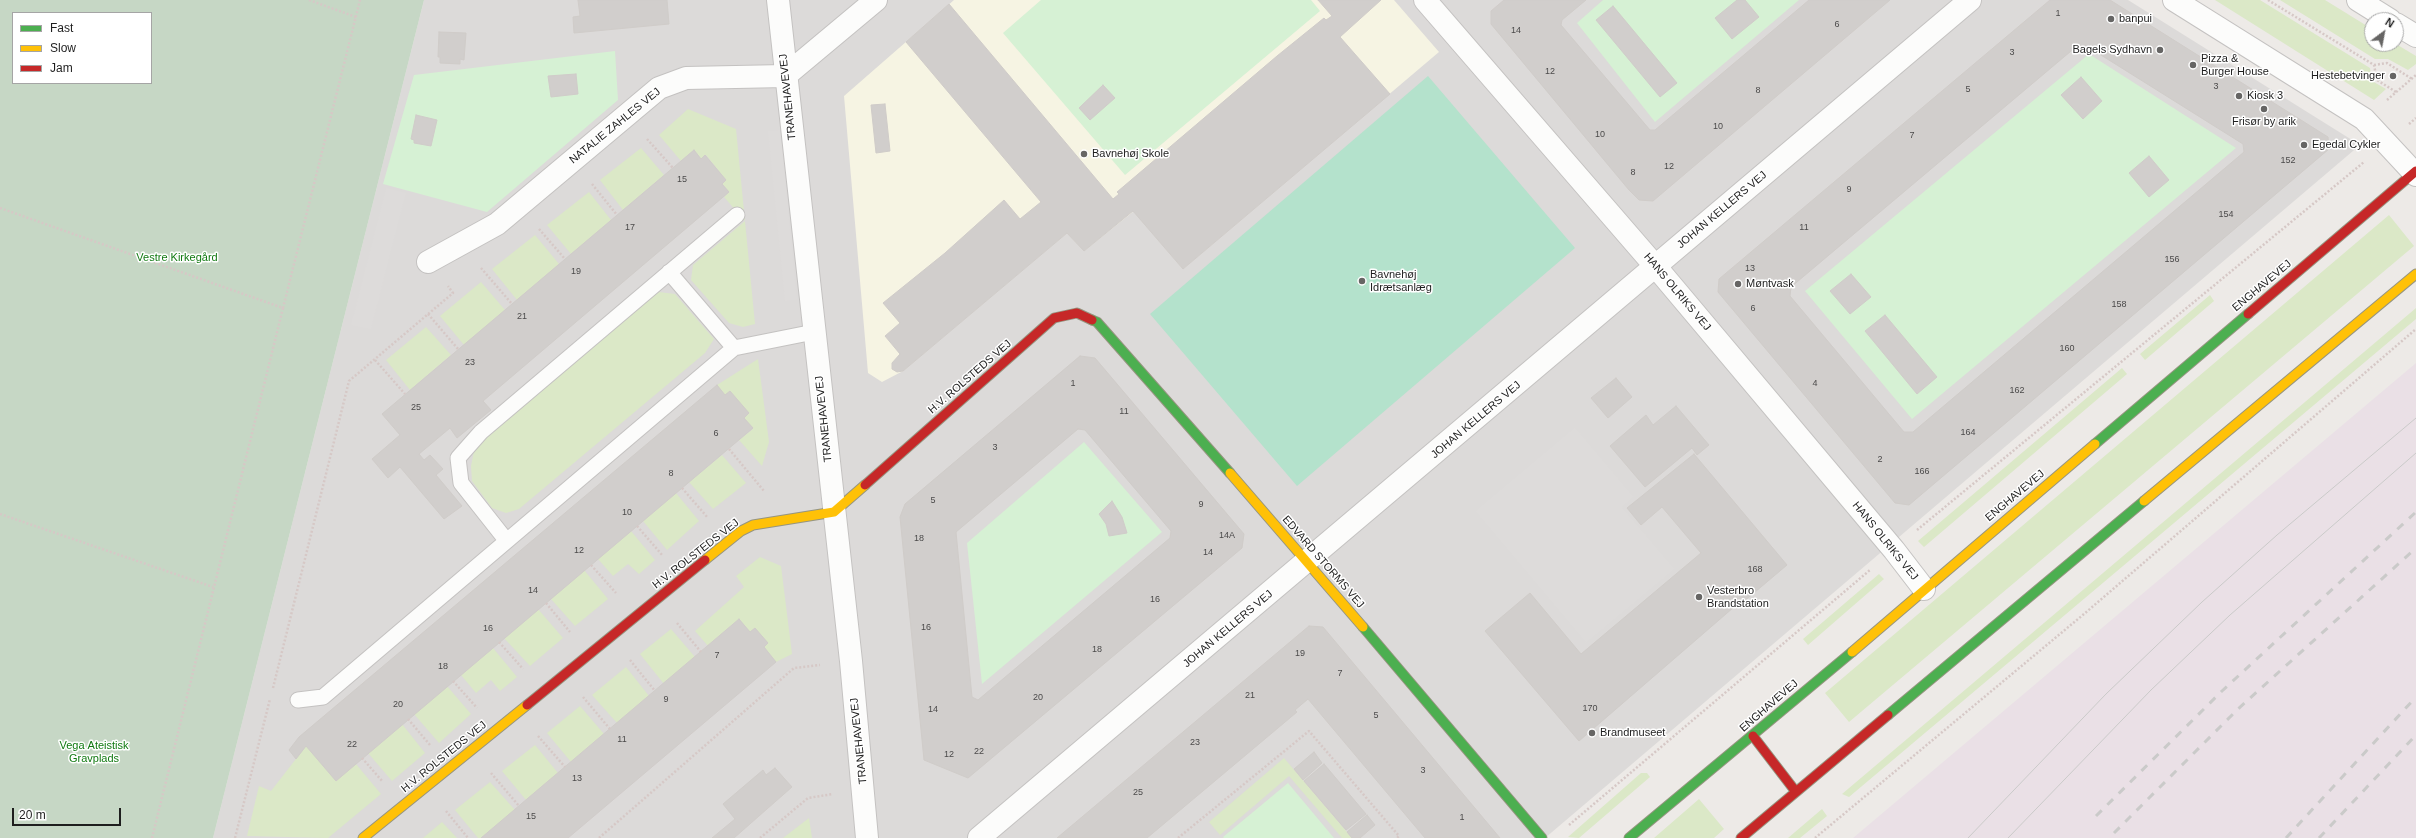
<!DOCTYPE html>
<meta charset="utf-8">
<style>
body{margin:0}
#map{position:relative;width:2416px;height:838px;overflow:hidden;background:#edeae7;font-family:Arial,sans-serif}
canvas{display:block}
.legend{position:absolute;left:12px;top:12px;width:140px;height:72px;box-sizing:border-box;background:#fff;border:1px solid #a5a5a5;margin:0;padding:5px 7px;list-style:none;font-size:12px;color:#1e1e1e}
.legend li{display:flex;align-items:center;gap:8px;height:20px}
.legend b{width:20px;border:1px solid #a5a5a5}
.north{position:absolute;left:2364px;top:12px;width:40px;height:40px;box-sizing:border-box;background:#fff;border:1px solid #a5a5a5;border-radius:50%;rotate:32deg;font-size:11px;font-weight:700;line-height:16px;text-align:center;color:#1e1e1e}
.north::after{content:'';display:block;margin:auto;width:14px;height:18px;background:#666564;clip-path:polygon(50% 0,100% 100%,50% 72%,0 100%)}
.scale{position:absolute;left:12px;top:808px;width:109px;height:18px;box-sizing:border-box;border:2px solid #1e1e1e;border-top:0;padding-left:5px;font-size:12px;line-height:14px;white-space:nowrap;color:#1e1e1e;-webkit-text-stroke:3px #fff;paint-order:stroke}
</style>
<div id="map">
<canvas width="2416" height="838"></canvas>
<ul class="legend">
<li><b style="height:5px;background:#4caf50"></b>Fast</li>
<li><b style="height:5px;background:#ffc107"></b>Slow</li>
<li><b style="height:5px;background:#c62828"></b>Jam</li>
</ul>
<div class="north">N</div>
<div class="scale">20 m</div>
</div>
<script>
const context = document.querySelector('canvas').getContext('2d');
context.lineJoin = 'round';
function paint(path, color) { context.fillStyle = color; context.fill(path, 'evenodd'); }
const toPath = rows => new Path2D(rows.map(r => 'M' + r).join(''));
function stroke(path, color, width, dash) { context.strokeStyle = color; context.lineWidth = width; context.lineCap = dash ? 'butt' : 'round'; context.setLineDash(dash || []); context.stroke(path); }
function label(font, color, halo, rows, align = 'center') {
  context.font = font + ' Arial,sans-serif'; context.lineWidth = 3; context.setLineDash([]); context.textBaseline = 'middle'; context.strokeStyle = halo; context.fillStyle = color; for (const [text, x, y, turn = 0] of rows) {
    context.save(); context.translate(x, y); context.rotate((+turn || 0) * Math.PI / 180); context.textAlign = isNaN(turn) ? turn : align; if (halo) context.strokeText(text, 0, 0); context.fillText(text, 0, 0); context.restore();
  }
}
paint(toPath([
 [424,0,2128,0,2360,145,1545,838,213,838]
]), '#dcdad9');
paint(toPath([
 [2416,363,2416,838,1853,838]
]), '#eae0e6');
paint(toPath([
 [954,0,1394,0,1439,52,1183,269,1134,211,1084,251,1067,233,903,371,882,382,868,373,844,96]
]), '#f6f4e3');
paint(toPath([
 [2215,0,2260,0,2370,68,2372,81,2386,89,2374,100],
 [2280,0,2325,0,2372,29,2372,44,2396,44,2416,56,2416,64,2408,70,2388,59,2375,59],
 [688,109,736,129,755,324,743,327,729,323,691,280,693,265,745,221,724,197,729,192,722,184,726,180,706,155,701,159,694,150,681,161,659,135],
 [641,148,664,175,623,210,600,180],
 [589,192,611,220,571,254,547,225],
 [2389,215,2414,246,1849,722,1825,693],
 [535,235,559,264,517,300,492,269],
 [481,282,505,310,464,345,440,316],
 [659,292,675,294,714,339,705,353,519,509,506,513,492,508,472,481,471,466,474,451,487,434,644,301],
 [2210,295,2214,301,2145,360,2140,354],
 [2416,308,2416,319,1849,797,1842,794],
 [426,327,451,355,410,390,386,360],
 [758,359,769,442,762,466,739,440,753,429,744,418,749,413,725,395,717,385],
 [2122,368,2127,374,1924,547,1918,541],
 [722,455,746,483,713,509,689,482],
 [676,493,699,521,667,550,643,521],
 [631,531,655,560,639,574,628,564,613,576,598,559],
 [760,557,781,566,792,654,776,662,764,647,768,643,755,628,750,632,739,619,708,646,695,631,744,587,736,576],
 [584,570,608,599,575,626,551,599],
 [1879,574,1884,579,1808,645,1803,639],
 [538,609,563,638,530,666,504,638],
 [671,629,695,657,664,684,640,654],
 [493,648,517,677,500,691,491,680,476,693,461,675],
 [626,667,649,696,617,723,592,695],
 [447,686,471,714,439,743,414,714],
 [580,706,604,734,571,762,547,733],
 [402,724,425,753,392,781,368,753],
 [535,745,558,773,526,800,502,771],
 [306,746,356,764,381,794,328,838,247,836,259,786,271,791],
 [1284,758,1352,838,1342,838,1289,776,1220,835,1209,822],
 [1641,773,1647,773,1650,777,1579,838,1568,837],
 [490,782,515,810,481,838,478,838,455,810],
 [1699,799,1724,829,1714,838,1654,838],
 [1822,809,1827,816,1800,838,1788,838],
 [809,818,812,838,783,838],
 [442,822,457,838,423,838]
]), '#dbe8c7');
paint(toPath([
 [0,0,424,0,213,838,0,838],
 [13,13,151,13,151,83,13,83]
]), '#c6d7c5');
paint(toPath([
 [1041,0,1311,0,1320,11,1125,175,1003,33],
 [1603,0,1799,0,1655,122,1577,23],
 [615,51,618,100,487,212,383,184,414,75],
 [2089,54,2236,148,1912,419,1805,291],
 [1084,442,1162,532,982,684,967,543],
 [1288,783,1334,838,1224,838,1223,837]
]), '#d6f1d4');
paint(toPath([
 [1428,76,1575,248,1297,486,1150,314]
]), '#b4e2cc');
paint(toPath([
 [780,130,797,300,785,301,768,131],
 [386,188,406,193,371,329,351,325],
 [1575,427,1634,497,1622,507,1675,569,1586,643,1475,511]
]), '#dddbda');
const building = toPath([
 [578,0,667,0,669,24,574,33,573,17,580,16,578,0],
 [1318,0,1381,0,1340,37,1390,94,1183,269,1133,211,1084,251,1067,233,903,371,897,372,892,369,892,363,900,354,885,336,900,323,883,303,945,253,1004,200,1020,219,1041,202,906,42,949,4,1113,199,1119,194,1117,192,1277,56,1324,18,1326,20,1332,16,1318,0],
 [1504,0,1586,0,1562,20,1561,25,1650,130,1655,130,1809,0,1890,0,1653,201,1639,200,1629,190,1491,24,1491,11,1504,0],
 [1737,0,1745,0,1759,17,1732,39,1715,18,1737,0],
 [2050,0,2110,0,2328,137,2329,149,1909,505,1895,503,1718,292,1719,279,2050,0],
 [2085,45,2243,144,2244,152,1913,432,1904,432,1790,296,1791,287,2077,46,2085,45],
 [1613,6,1677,83,1660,97,1596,20,1613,6],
 [439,32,466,33,464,60,460,59,460,64,440,63,440,57,438,57,439,32],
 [576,74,578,94,551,97,548,76,576,74],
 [2081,77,2102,101,2083,119,2061,95,2081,77],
 [1103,85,1115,98,1090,120,1079,108,1103,85],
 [885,104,890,151,876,153,871,105,885,104],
 [416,115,437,120,431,146,414,143,414,140,411,139,416,115],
 [694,150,701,159,705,155,726,180,722,184,729,192,483,401,491,410,457,438,450,428,419,454,424,460,430,455,443,469,436,475,462,506,444,519,400,467,388,478,372,459,400,435,382,414,694,150],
 [2149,156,2169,180,2149,197,2129,173,2149,156],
 [1851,274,1871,297,1850,314,1830,291,1851,274],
 [1885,315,1937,377,1917,394,1865,331,1885,315],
 [1080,356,1095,358,1244,534,1242,548,968,778,924,760,900,517,905,504,1080,356],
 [1078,429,1085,430,1171,531,1170,538,978,700,972,697,956,532,1078,429],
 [1616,378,1632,397,1608,418,1591,398,1616,378],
 [717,385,725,395,730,391,749,413,744,418,753,428,336,781,306,746,296,759,289,750,299,737,717,385],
 [1676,406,1709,445,1697,455,1692,448,1645,487,1610,446,1646,415,1653,425,1676,406],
 [1694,454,1787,565,1742,603,1741,601,1579,741,1485,631,1530,593,1581,654,1701,553,1662,507,1641,525,1627,508,1694,454],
 [1112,501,1122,517,1127,533,1109,536,1106,524,1099,514,1112,501],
 [739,619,750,632,755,628,768,643,764,647,776,662,568,838,481,838,739,619],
 [1309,626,1323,627,1500,838,1425,838,1308,699,1295,710,1297,712,1147,838,1057,838,1309,626],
 [1314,752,1322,763,1303,780,1294,769,1314,752],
 [1324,764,1366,814,1346,830,1304,781,1324,764],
 [775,768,792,787,734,838,712,838,735,819,723,804,763,770,766,775,775,768],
 [1367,815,1375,825,1360,838,1352,838,1347,832,1367,815]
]);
paint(building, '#d1cecc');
stroke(building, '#d0ccc9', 1);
const lane = toPath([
 [669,272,734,348],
 [506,540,461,483,458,458,481,432,737,215],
 [298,700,323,697,734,348,814,332]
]);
const street = toPath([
 [778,0,851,661,867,838],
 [1425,0,1656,267,1894,550,1924,589],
 [2174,0,2364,119,2416,175],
 [2358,0,2390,20],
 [2396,24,2416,36],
 [428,262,497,224,659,88,686,78,785,76,876,0],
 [979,838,1970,0]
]);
const fast = toPath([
 [1092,320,1097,322,1230,473],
 [2095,444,2248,314],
 [1363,627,1542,838],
 [1888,715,2144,501],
 [1629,838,1852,652]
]);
const slow = toPath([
 [1230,473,1363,627],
 [2144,501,2416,274],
 [705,560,741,531,753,525,834,512,865,485],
 [1852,652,2095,444],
 [363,838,527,705]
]);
const jam = toPath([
 [2248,314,2416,171],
 [865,485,1054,318,1077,313,1092,320],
 [527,705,705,560],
 [1753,736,1796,792],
 [1741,838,1888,715]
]);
stroke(lane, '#c4c2c1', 17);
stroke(street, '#c4c2c1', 24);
stroke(fast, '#969580', 11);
stroke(slow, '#969580', 11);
stroke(jam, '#969580', 11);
stroke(toPath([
 [309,0,356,17],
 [2268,0,2374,65,2377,80,2396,92],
 [2374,65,2387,63,2412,79],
 [2387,100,2416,75],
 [2409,124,2416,118],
 [647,139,673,168],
 [592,184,617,215],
 [0,208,283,308,360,0],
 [539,229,565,259],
 [481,268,512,304],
 [428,314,458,349],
 [375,360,405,394],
 [729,449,764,491],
 [682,488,708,518],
 [0,514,213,587],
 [637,526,663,556],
 [1917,530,2364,162],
 [591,565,616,593],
 [546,603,570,632],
 [677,623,701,652],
 [499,642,523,669],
 [630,660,655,691],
 [453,681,477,708],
 [273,688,349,381,453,293,448,286],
 [583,697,610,729],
 [408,719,430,745],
 [538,736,565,767],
 [362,758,383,782],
 [491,773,519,806],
 [446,811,468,838],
 [1569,825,1870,570],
 [152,838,283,308],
 [235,838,270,699],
 [599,838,794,668,820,665],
 [760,838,808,798,833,794],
 [1178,838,1309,731,1399,836,1397,838],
 [1815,838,2084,614,2416,329]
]), '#d6c8c6', 2.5, [2, 2]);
stroke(lane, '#fcfcfb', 15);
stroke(street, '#fcfcfb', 22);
stroke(fast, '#4caf50', 9);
stroke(slow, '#ffc107', 9);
stroke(jam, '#c62828', 9);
stroke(toPath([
 [1968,838,2106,694,2202,602,2277,535,2416,418],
 [2008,838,2151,690,2230,615,2416,453]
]), '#cacac9', 1);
stroke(toPath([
 [2096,816,2222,691,2416,512],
 [2114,833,2238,709,2416,548],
 [2286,838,2416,697],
 [2319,838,2416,735]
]), '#cacac9', 3, [8, 8]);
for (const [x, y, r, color] of [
 [2111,19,4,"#666564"],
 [2160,50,4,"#666564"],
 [2193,65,4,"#666564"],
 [2393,76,4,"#666564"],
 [2239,96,4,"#666564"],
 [2264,109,4,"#666564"],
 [2304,145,4,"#666564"],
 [1084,154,4,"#666564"],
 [1362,281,4,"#666564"],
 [1738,284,4,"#666564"],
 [1699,597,4,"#666564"],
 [1592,733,4,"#666564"]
]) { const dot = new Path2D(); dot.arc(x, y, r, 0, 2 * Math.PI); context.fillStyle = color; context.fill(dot); stroke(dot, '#fff', 1.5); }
label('9px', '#4b4a4a', null, [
 ["1",2058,14],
 ["6",1837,25],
 ["14",1516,31],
 ["3",2012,53],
 ["12",1550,72],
 ["3",2216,87],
 ["5",1968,90],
 ["8",1758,91],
 ["10",1718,127],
 ["10",1600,135],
 ["7",1912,136],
 ["152",2288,161],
 ["12",1669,167],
 ["8",1633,173],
 ["15",682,180],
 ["9",1849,190],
 ["154",2226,215],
 ["17",630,228],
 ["11",1804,228],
 ["156",2172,260],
 ["13",1750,269],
 ["19",576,272],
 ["158",2119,305],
 ["6",1753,309],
 ["21",522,317],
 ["160",2067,349],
 ["23",470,363],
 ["1",1073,384],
 ["4",1815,384],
 ["162",2017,391],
 ["25",416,408],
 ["11",1124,412],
 ["164",1968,433],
 ["6",716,434],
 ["3",995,448],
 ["2",1880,460],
 ["166",1922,472],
 ["8",671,474],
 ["5",933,501],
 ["9",1201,505],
 ["10",627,513],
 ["14A",1227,536],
 ["18",919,539],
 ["12",579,551],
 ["14",1208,553],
 ["168",1755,570],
 ["14",533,591],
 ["16",1155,600],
 ["16",926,628],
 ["16",488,629],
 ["18",1097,650],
 ["19",1300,654],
 ["7",717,656],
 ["18",443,667],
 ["7",1340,674],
 ["21",1250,696],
 ["20",1038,698],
 ["9",666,700],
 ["20",398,705],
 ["170",1590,709],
 ["14",933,710],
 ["5",1376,716],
 ["11",622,740],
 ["23",1195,743],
 ["22",352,745],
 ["22",979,752],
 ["12",949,755],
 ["3",1423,771],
 ["13",577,779],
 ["25",1138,793],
 ["15",531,817],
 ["1",1462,818]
]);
label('11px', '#1e1e1e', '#fff', [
 ["banpui",2119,19],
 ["Bagels Sydhavn",2152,50,"right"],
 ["Pizza &",2201,59],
 ["Burger House",2201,72],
 ["Hestebetvinger",2385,76,"right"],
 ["Kiosk 3",2247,96],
 ["Frisør by arik",2264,122,"center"],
 ["Egedal Cykler",2312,145],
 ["Bavnehøj Skole",1092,154],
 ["Bavnehøj",1370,275],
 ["Idrætsanlæg",1370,288],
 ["Møntvask",1746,284],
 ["Vesterbro",1707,591],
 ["Brandstation",1707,604],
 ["Brandmuseet",1600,733]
], 'left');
label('11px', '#1e1e1e', '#fff', [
 ["TRANEHAVEVEJ",788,97,-96],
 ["NATALIE ZAHLES VEJ",615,126,-39],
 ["JOHAN KELLERS VEJ",1722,210,-40],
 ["ENGHAVEVEJ",2262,286,-40],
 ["HANS OLRIKS VEJ",1677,292,50],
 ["H.V. ROLSTEDS VEJ",970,377,-41],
 ["TRANEHAVEVEJ",824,419,-96],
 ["JOHAN KELLERS VEJ",1476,420,-40],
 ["ENGHAVEVEJ",2015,496,-40],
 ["HANS OLRIKS VEJ",1885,541,51],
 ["H.V. ROLSTEDS VEJ",696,554,-38],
 ["EDVARD STORMS VEJ",1323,562,49],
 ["JOHAN KELLERS VEJ",1228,629,-40],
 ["ENGHAVEVEJ",1769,706,-41],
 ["TRANEHAVEVEJ",859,741,-96],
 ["H.V. ROLSTEDS VEJ",444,757,-39]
]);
label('11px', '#107911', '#fff', [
 ["Vestre Kirkegård",177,258],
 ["Vega Ateistisk",94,746],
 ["Gravplads",94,759]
]);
</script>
